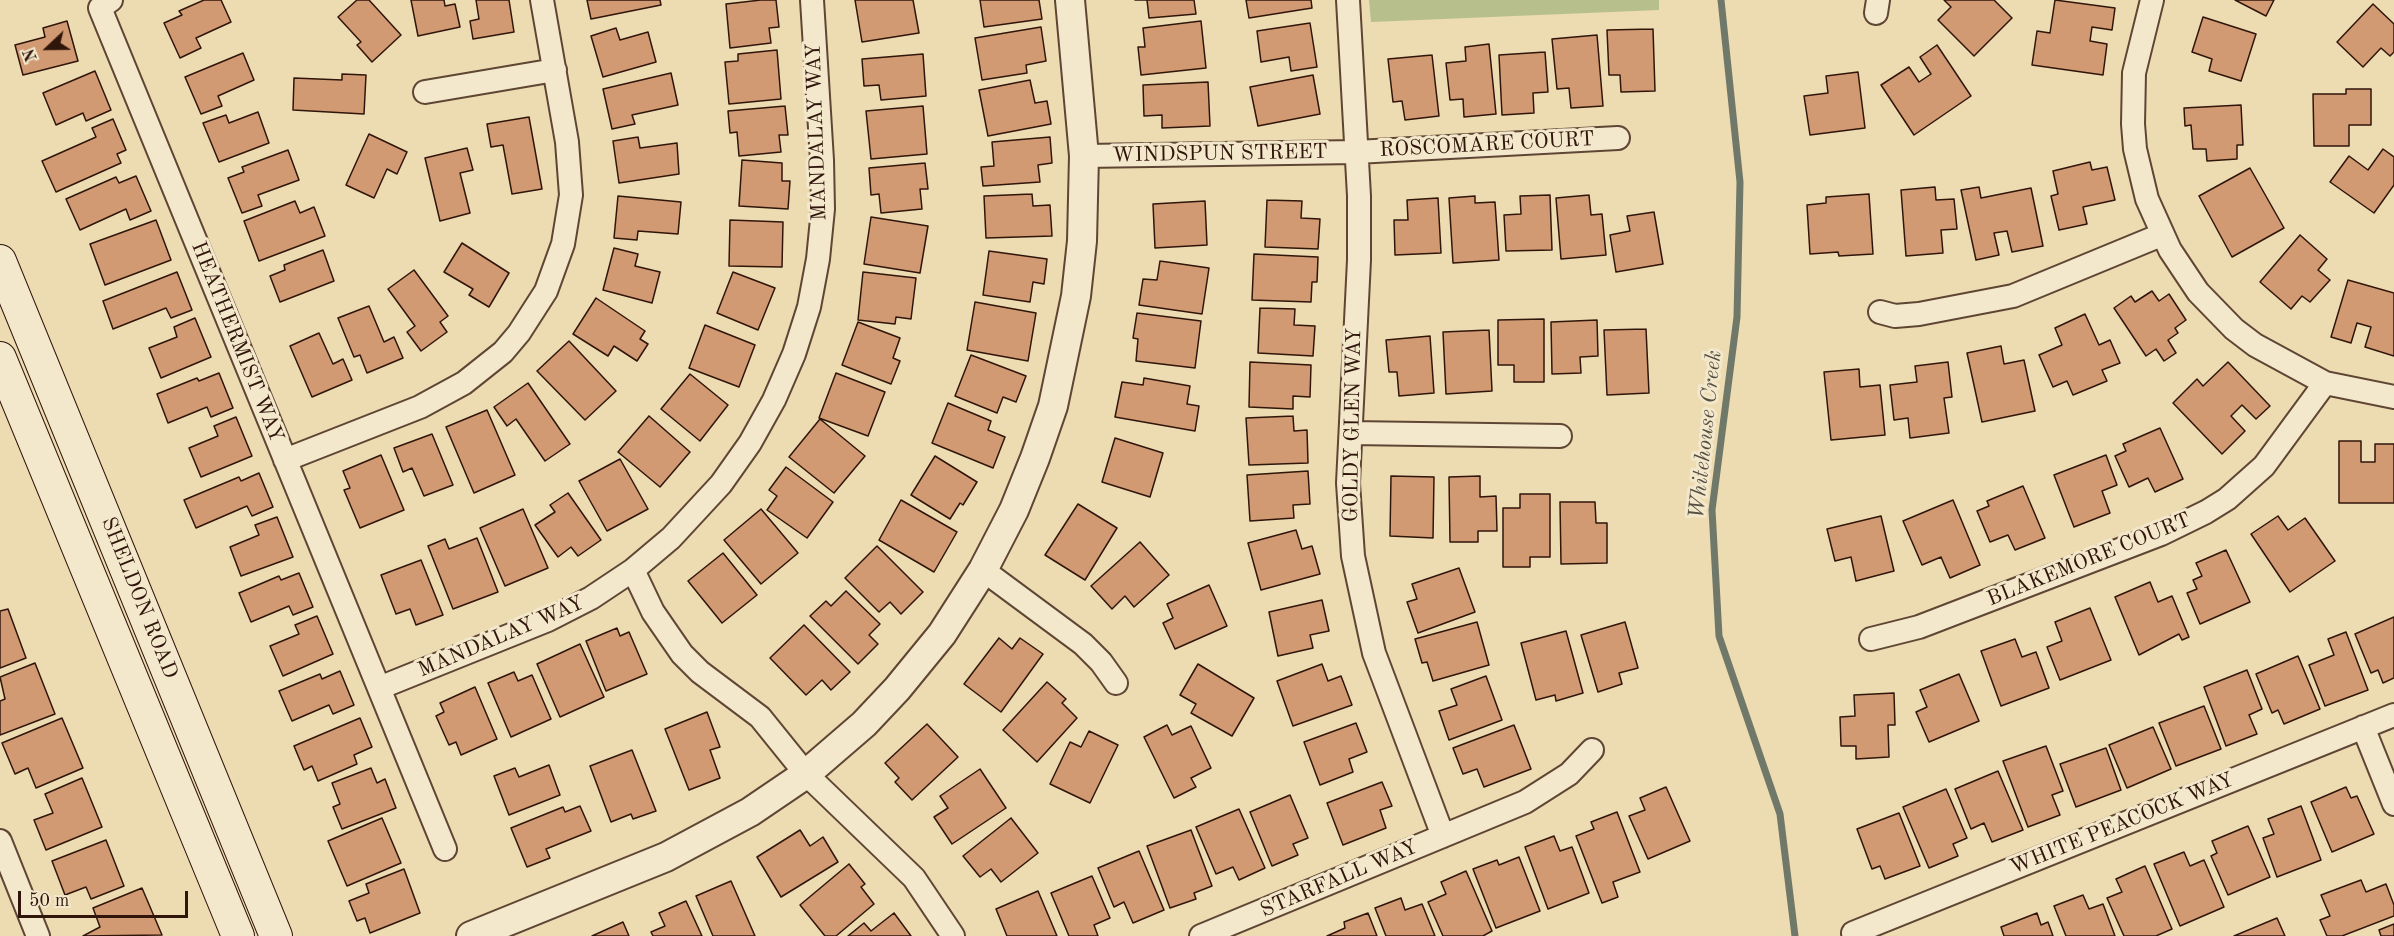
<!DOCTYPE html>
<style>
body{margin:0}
#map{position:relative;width:2394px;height:936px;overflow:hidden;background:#eddbb1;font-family:"Old Standard TT",serif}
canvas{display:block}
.north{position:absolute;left:18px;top:18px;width:60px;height:60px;-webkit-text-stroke:4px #f3e8cc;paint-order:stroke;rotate:248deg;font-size:16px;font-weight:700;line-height:24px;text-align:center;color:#30150b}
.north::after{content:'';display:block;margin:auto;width:21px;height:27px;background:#30150b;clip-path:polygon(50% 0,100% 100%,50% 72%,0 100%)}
.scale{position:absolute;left:18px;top:891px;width:170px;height:27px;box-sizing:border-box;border:3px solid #30150b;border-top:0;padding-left:8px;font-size:18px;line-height:21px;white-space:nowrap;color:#30150b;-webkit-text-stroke:4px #f3e8cc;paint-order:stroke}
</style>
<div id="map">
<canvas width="2394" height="936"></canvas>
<div class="north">N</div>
<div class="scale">50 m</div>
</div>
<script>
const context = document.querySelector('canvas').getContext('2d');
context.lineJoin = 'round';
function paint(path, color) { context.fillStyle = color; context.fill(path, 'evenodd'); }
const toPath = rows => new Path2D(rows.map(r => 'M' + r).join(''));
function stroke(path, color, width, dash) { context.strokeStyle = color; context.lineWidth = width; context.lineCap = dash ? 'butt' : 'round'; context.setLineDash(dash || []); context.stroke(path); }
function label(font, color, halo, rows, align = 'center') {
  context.font = font + ' "Old Standard TT",serif'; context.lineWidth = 6; context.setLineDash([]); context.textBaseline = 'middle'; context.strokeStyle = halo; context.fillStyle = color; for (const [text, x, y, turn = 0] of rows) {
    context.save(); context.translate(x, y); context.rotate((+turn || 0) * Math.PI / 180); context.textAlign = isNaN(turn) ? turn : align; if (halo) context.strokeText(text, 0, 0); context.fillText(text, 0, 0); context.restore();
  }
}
paint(toPath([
 [1369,0,1659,0,1659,10,1371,22]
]), '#b7c08d');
stroke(toPath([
 [1721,0,1740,182,1737,317,1712,510,1719,636,1780,814,1795,936]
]), '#707969', 7);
const building = toPath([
 [204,0,221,0,231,22,196,38,201,48,180,58,164,23,182,15,179,11,204,0],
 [357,0,369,0,401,35,372,62,357,45,361,42,338,17,357,0],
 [411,0,444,0,445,6,455,4,460,27,418,36,411,0],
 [476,0,509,0,514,32,473,39,470,21,479,19,476,0],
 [587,0,660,0,661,5,591,19,587,0],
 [761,0,776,0,779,27,769,28,771,43,730,48,726,4,761,0],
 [855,0,913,0,919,33,862,42,855,0],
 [980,0,1039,0,1042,19,984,27,980,0],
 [1135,0,1194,0,1196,14,1149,18,1147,0,1135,0],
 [1246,0,1311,0,1312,8,1249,18,1246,0],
 [1944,0,1994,0,2012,18,1974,56,1938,20,1951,7,1944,0],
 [2055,0,2115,8,2112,30,2092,27,2090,41,2107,44,2103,75,2032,65,2037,31,2050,33,2055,0],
 [2235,0,2274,0,2266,16,2235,0],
 [2373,4,2394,24,2394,52,2390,56,2381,48,2363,67,2337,42,2373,4],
 [2203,17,2256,34,2241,81,2209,71,2212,59,2192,52,2203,17],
 [67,21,78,61,23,75,15,45,45,37,43,28,67,21],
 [1201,21,1206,68,1141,75,1138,47,1145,47,1143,28,1201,21],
 [1310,23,1317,67,1291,71,1289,57,1261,62,1257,31,1310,23],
 [1041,27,1046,61,1026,65,1027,73,982,80,975,38,1041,27],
 [616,28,620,40,648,32,656,62,603,77,591,36,616,28],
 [1653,29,1655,91,1621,92,1620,75,1609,75,1607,30,1653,29],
 [1597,35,1603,106,1571,108,1569,88,1557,89,1552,39,1597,35],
 [1489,44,1496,114,1464,117,1463,99,1450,100,1446,63,1466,61,1465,47,1489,44],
 [1937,45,1971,96,1914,135,1881,85,1909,67,1919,82,1931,74,1920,57,1937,45],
 [777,50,781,99,729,104,725,62,738,61,738,54,777,50],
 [1545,52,1548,92,1533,93,1534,113,1502,115,1499,55,1545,52],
 [243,53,254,80,218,96,222,106,201,114,185,77,243,53],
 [923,54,926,96,881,100,879,85,864,86,862,59,923,54],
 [1432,55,1439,116,1405,120,1402,101,1393,102,1388,59,1432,55],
 [95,71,111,110,86,121,83,113,56,125,43,93,95,71],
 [1858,72,1865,128,1810,135,1804,96,1828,93,1826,76,1858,72],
 [671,73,678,105,632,115,635,124,612,129,603,89,671,73],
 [342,74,366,75,364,114,293,110,294,78,342,80,342,74],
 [1313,75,1320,114,1258,126,1250,87,1313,75],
 [1030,80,1035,103,1047,101,1051,124,988,136,979,90,1030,80],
 [1208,82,1210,126,1162,128,1162,115,1144,116,1143,85,1208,82],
 [2346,89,2371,89,2371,125,2349,125,2349,146,2314,146,2313,94,2346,94,2346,89],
 [2241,105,2243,145,2237,145,2237,159,2207,161,2206,149,2193,149,2191,125,2185,126,2184,108,2241,105],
 [785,106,788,135,779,135,781,152,739,156,737,132,730,133,728,111,785,106],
 [923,106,927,154,871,159,866,111,923,106],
 [258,112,269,143,219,162,203,123,226,115,229,123,258,112],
 [529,117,542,189,512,194,503,145,491,147,487,124,529,117],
 [113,119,126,150,117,154,121,163,56,192,42,161,96,137,92,128,113,119],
 [369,134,407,152,397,174,387,169,374,198,346,185,369,134],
 [638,137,640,148,677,143,679,174,619,183,613,141,638,137],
 [1050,137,1052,163,1038,165,1040,182,983,186,981,167,994,166,992,142,1050,137],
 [467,148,473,170,460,173,470,213,440,221,425,158,467,148],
 [2383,149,2394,157,2394,185,2374,213,2330,182,2349,156,2368,170,2383,149],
 [288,150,299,180,258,195,262,206,242,213,228,178,244,172,242,167,288,150],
 [742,160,782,163,782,181,790,181,788,209,739,206,742,160],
 [2090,162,2092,170,2107,167,2115,200,2083,207,2087,224,2059,230,2051,196,2058,194,2053,171,2090,162],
 [925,163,928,189,920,189,922,209,881,213,879,194,871,195,869,168,925,163],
 [2250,168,2284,228,2232,257,2199,196,2250,168],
 [136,176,151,211,130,220,126,209,80,230,66,199,116,177,119,183,136,176],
 [1935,187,1936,200,1954,199,1957,229,1941,230,1943,253,1906,256,1901,190,1935,187],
 [1979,187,1981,198,2031,188,2043,246,2012,252,2007,231,1994,233,1999,255,1976,260,1961,190,1979,187],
 [1032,194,1033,206,1050,205,1052,236,986,238,984,196,1032,194],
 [1869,194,1873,254,1839,256,1838,252,1810,254,1807,205,1826,203,1826,197,1869,194],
 [1550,195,1552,250,1506,251,1504,215,1521,214,1520,196,1550,195],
 [1589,195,1591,215,1602,214,1606,255,1561,259,1556,198,1589,195],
 [618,196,681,202,678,234,638,231,637,240,614,238,618,196],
 [1475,196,1475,203,1495,202,1499,260,1453,263,1449,198,1475,196],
 [1438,198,1441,253,1395,255,1394,220,1408,220,1407,200,1438,198],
 [1267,200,1302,201,1301,218,1320,219,1318,249,1265,247,1267,200],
 [295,201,300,213,314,207,325,236,259,261,244,221,295,201],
 [1205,201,1207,245,1155,248,1153,204,1205,201],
 [1654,212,1663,264,1616,272,1610,235,1630,231,1627,216,1654,212],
 [871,217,928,226,920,273,864,264,871,217],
 [156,220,171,260,105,285,90,244,156,220],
 [730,220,783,222,782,267,729,266,730,220],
 [2300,235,2327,259,2318,270,2330,280,2310,302,2302,296,2291,309,2260,282,2300,235],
 [462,243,509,273,489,307,469,295,473,289,444,272,462,243],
 [614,248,638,254,635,266,660,272,652,303,603,290,614,248],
 [323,250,334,281,280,302,270,276,285,270,284,265,323,250],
 [989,251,1047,259,1044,284,1033,282,1030,302,983,295,989,251],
 [1254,254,1318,257,1317,282,1312,282,1311,302,1252,300,1254,254],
 [1160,261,1209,268,1202,314,1139,305,1143,279,1157,280,1160,261],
 [414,270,448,316,440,322,447,332,421,351,407,332,415,326,388,289,414,270],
 [177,272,192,310,171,318,166,308,113,329,103,301,177,272],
 [733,272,775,288,758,330,717,313,733,272],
 [863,272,916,278,911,319,896,317,895,324,858,320,863,272],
 [2348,280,2394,293,2394,356,2365,347,2371,327,2357,323,2351,343,2331,337,2348,280],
 [2152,291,2159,301,2169,294,2186,320,2175,328,2178,333,2168,340,2176,353,2164,361,2156,349,2146,356,2114,308,2131,296,2135,302,2152,291],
 [596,298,645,331,640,339,648,344,637,361,614,346,608,356,573,334,596,298],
 [975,302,1036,313,1028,361,967,350,975,302],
 [369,306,384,342,394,337,403,358,367,373,360,355,354,357,338,318,369,306],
 [1260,308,1295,309,1294,325,1315,326,1313,356,1258,353,1260,308],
 [1137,313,1201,321,1195,368,1136,361,1138,339,1133,338,1137,313],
 [2085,314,2099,345,2110,340,2120,363,2102,370,2107,381,2073,395,2067,381,2053,387,2039,355,2062,345,2055,328,2085,314],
 [195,318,211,357,161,378,149,348,177,337,174,327,195,318],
 [1544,319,1544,382,1514,382,1514,365,1498,365,1498,320,1544,319],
 [1597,320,1598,356,1580,357,1581,373,1552,374,1551,322,1597,320],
 [858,322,900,338,893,358,900,361,891,384,842,365,858,322],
 [705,325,755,345,739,387,689,368,705,325],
 [1646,329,1649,393,1607,395,1604,330,1646,329],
 [1489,330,1492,391,1446,394,1443,332,1489,330],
 [319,333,333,364,343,359,352,380,312,397,290,346,319,333],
 [1430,336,1434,393,1399,396,1397,372,1389,372,1386,340,1430,336],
 [569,341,616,391,585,420,537,371,569,341],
 [2001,346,2004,364,2024,360,2035,411,1982,422,1967,353,2001,346],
 [971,355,1026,376,1016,402,1003,397,997,413,955,396,971,355],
 [1250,362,1311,365,1310,397,1293,396,1293,409,1249,407,1250,362],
 [1948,362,1952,397,1944,398,1949,433,1910,438,1908,418,1894,420,1890,385,1917,382,1915,366,1948,362],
 [2228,362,2270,406,2256,419,2242,405,2231,416,2245,431,2222,454,2173,403,2197,379,2203,386,2228,362],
 [1859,369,1860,387,1880,385,1885,435,1831,440,1824,372,1859,369],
 [219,373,233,408,211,417,207,407,168,423,157,394,197,378,199,381,219,373],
 [836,373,885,392,868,436,819,418,836,373],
 [690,374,728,405,700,441,661,409,690,374],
 [1144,378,1190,386,1187,404,1199,406,1195,431,1115,417,1122,382,1143,385,1144,378],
 [528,383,570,444,545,461,516,419,507,426,494,407,528,383],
 [948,403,991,421,988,430,1005,437,993,468,932,443,948,403],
 [487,410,515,475,474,493,446,427,487,410],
 [649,416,690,452,660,487,618,452,649,416],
 [1293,416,1294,431,1307,430,1308,463,1249,465,1246,418,1293,416],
 [236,417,252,456,201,477,189,448,218,436,214,426,236,417],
 [820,419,865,456,834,493,789,457,820,419],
 [2160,428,2183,479,2155,492,2148,478,2129,487,2115,456,2126,451,2123,444,2160,428],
 [432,434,453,485,424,496,412,468,403,472,394,448,432,434],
 [1115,438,1163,453,1150,497,1102,482,1115,438],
 [2339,441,2361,441,2361,462,2375,462,2375,444,2394,444,2394,503,2339,503,2339,441],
 [381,455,404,510,360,528,344,490,350,488,343,471,381,455],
 [2106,455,2117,485,2102,491,2110,513,2074,527,2054,475,2106,455],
 [935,456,977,482,963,505,960,503,950,519,911,495,935,456],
 [620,459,648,509,607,531,579,481,620,459],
 [786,467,833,502,807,538,767,510,777,496,769,490,786,467],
 [1308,471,1310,504,1293,505,1294,518,1250,521,1247,475,1308,471],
 [259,473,273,507,252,516,247,506,196,528,184,500,239,477,241,481,259,473],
 [1391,476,1434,477,1433,538,1390,536,1391,476],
 [1480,476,1480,497,1496,496,1497,531,1478,531,1478,542,1450,542,1449,477,1480,476],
 [2023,486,2045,538,2015,550,2008,535,1990,542,1977,511,1989,506,1987,501,2023,486],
 [568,493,601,540,578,556,571,547,558,557,535,525,555,512,550,505,568,493],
 [1520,494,1550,494,1550,557,1530,557,1530,567,1503,567,1503,508,1520,508,1520,494],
 [901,500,957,532,934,572,879,540,901,500],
 [1953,500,1980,565,1950,578,1941,557,1922,565,1903,521,1953,500],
 [1560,502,1595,502,1596,523,1607,523,1607,563,1561,564,1560,502],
 [1078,504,1117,528,1085,580,1045,555,1078,504],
 [523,509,548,568,505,586,480,528,523,509],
 [761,509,798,553,761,584,724,540,761,509],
 [1881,516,1894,571,1856,581,1851,557,1835,561,1827,529,1881,516],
 [2278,516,2288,530,2305,518,2335,561,2290,592,2251,534,2278,516],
 [277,517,293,557,241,576,230,547,259,535,255,525,277,517],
 [1296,530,1302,549,1312,546,1320,574,1261,590,1248,543,1296,530],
 [477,538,498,592,453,609,428,546,445,539,449,549,477,538],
 [1140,542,1169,575,1134,607,1125,596,1112,609,1091,586,1140,542],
 [877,546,923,592,901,614,890,602,879,612,845,578,877,546],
 [2226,550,2250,602,2200,624,2187,593,2197,589,2193,580,2202,576,2196,563,2226,550],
 [723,553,757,595,722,623,688,581,723,553],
 [421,560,443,615,416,625,410,609,396,614,381,575,421,560],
 [1459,568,1475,612,1418,633,1407,602,1417,599,1412,584,1459,568],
 [299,573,313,607,293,615,289,606,251,622,239,593,279,576,281,580,299,573],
 [2150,582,2158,602,2172,596,2189,637,2182,640,2179,634,2139,655,2115,597,2150,582],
 [1209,585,1227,626,1175,649,1163,623,1173,618,1167,604,1209,585],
 [846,591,880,624,869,635,878,644,858,664,810,616,826,601,831,606,846,591],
 [1322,600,1329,631,1310,635,1313,648,1278,656,1269,612,1322,600],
 [2090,608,2111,660,2060,680,2047,647,2062,641,2055,622,2090,608],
 [8,609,26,658,0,668,0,611,8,609],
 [317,616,333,654,283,676,270,646,299,634,295,625,317,616],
 [2394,617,2394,678,2383,683,2378,670,2371,673,2355,634,2394,617],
 [1477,622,1489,665,1433,681,1427,662,1422,663,1415,639,1477,622],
 [1625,622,1638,668,1619,673,1622,684,1598,692,1581,635,1625,622],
 [804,625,850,672,831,690,822,680,806,695,770,658,804,625],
 [617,628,620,636,629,632,647,674,606,691,586,641,617,628],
 [1566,631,1583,693,1556,701,1555,695,1536,700,1521,643,1566,631],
 [2346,632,2368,690,2325,706,2309,665,2334,655,2328,639,2346,632],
 [999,638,1012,649,1020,638,1043,654,1001,712,964,684,999,638],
 [2015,639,2022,657,2036,652,2049,688,2001,706,1981,651,2015,639],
 [580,644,604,697,560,717,537,664,580,644],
 [2298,656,2320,709,2284,724,2278,710,2272,713,2256,674,2298,656],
 [35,663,55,714,0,735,0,701,5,699,0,677,35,663],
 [1198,664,1254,698,1232,736,1191,713,1196,704,1180,695,1198,664],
 [1322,664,1328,681,1341,676,1352,705,1293,726,1277,681,1322,664],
 [2247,670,2262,709,2249,715,2257,734,2226,746,2204,687,2247,670],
 [340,671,354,705,333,714,329,705,292,721,279,691,320,674,322,679,340,671],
 [514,672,518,681,532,675,551,719,511,737,488,683,514,672],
 [1959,674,1979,721,1929,742,1916,712,1927,707,1920,690,1959,674],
 [1486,676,1502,720,1449,740,1439,711,1457,705,1451,689,1486,676],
 [1047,682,1066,699,1062,703,1077,718,1037,762,1003,730,1047,682],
 [475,687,497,739,461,755,456,742,449,745,436,716,444,712,440,703,475,687],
 [1894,693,1895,725,1888,725,1889,757,1856,759,1856,746,1841,746,1840,717,1855,716,1854,695,1894,693],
 [2204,706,2221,749,2176,766,2159,723,2204,706],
 [707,712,720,747,710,750,720,778,689,790,665,729,707,712],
 [62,718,83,768,36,788,28,768,15,774,2,743,62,718],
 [360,718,372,747,354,755,357,764,318,781,312,766,304,770,294,746,360,718],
 [1356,723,1367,752,1349,759,1353,772,1320,785,1304,742,1356,723],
 [927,724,958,757,912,800,895,782,899,778,885,763,927,724],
 [1167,725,1172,735,1191,726,1211,768,1191,778,1196,787,1174,798,1144,737,1167,725],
 [1514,725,1531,769,1484,787,1477,769,1463,774,1453,748,1514,725],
 [2153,727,2171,769,2127,788,2109,745,2153,727],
 [1089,731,1118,745,1090,803,1050,784,1070,742,1081,747,1089,731],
 [2046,746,2063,791,2052,795,2060,815,2028,827,2003,761,2046,746],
 [2106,748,2121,790,2076,807,2060,764,2106,748],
 [632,750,656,811,633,819,631,814,611,822,590,766,632,750],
 [549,765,560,795,509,815,494,776,515,768,519,777,549,765],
 [371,768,377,783,385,779,396,808,342,829,333,807,340,804,332,783,371,768],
 [980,769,1006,808,952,844,934,817,948,808,940,796,980,769],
 [1998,771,2023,830,1992,842,1984,823,1971,829,1955,789,1998,771],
 [82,778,102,827,46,850,34,820,53,813,45,794,82,778],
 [1382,782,1392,806,1380,810,1386,828,1343,845,1327,803,1382,782],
 [1666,787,1690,841,1648,859,1629,816,1645,810,1640,798,1666,787],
 [2346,787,2351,798,2357,796,2374,834,2332,852,2311,802,2346,787],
 [1946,789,1967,838,1953,844,1958,856,1929,868,1903,807,1946,789],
 [1290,795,1308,838,1293,844,1298,855,1272,866,1250,812,1290,795],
 [580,806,591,831,546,849,550,858,527,867,511,828,563,807,565,812,580,806],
 [2301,806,2321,860,2277,877,2263,838,2274,834,2268,819,2301,806],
 [1239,809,1265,868,1239,880,1233,867,1216,874,1196,827,1239,809],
 [1617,812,1640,872,1613,882,1618,897,1602,903,1576,836,1594,829,1591,822,1617,812],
 [1899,813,1920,866,1885,879,1880,866,1872,869,1857,829,1899,813],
 [382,818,401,863,347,886,328,841,382,818],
 [1011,818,1038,853,1001,882,991,869,980,877,963,856,1011,818],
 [2248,826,2270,877,2228,895,2211,856,2217,853,2212,841,2248,826],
 [800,830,810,846,823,837,838,862,781,897,757,857,800,830],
 [1191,830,1212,886,1194,893,1196,899,1170,908,1147,846,1191,830],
 [1554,836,1560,851,1572,847,1589,893,1548,909,1525,847,1554,836],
 [106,840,124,886,91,899,86,887,65,895,52,861,106,840],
 [1139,851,1164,910,1133,923,1124,902,1114,907,1098,868,1139,851],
 [2184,852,2190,866,2204,860,2224,907,2180,926,2154,864,2184,852],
 [1519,857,1540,911,1496,928,1473,869,1497,860,1499,865,1519,857],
 [849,864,865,884,861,887,874,904,836,936,825,936,800,905,849,864],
 [2145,866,2172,929,2156,936,2124,936,2107,898,2122,892,2116,879,2145,866],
 [404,869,420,913,370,933,365,918,357,921,349,901,369,893,366,884,404,869],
 [1466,871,1492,931,1483,936,1443,936,1428,902,1446,894,1441,882,1466,871],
 [1092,876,1110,918,1094,925,1098,936,1069,936,1051,893,1092,876],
 [2361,880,2366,892,2386,884,2394,905,2394,916,2342,936,2327,936,2320,920,2330,916,2321,895,2361,880],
 [731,881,755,936,713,936,696,896,731,881],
 [142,888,162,935,83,936,100,927,93,908,142,888],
 [1038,891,1057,936,1007,936,996,909,1038,891],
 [2083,895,2089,909,2103,904,2115,936,2066,936,2054,906,2083,895],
 [1401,898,1405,910,1422,904,1435,936,1386,936,1375,908,1401,898],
 [686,901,702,936,653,936,651,932,665,926,659,913,686,901],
 [894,913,911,936,848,936,864,923,871,931,894,913],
 [1368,913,1377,936,1327,936,1345,928,1344,922,1368,913],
 [2037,913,2041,925,2048,922,2053,936,2004,936,2001,927,2037,913],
 [2277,918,2285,936,2234,936,2277,918],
 [623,922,629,936,592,936,623,922],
 [2394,924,2394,936,2381,936,2379,930,2394,924]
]);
paint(building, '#d19a72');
stroke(building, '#30150b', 1.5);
const minor = toPath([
 [111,0,100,8,445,849],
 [1348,0,1359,196,1359,260,1348,483,1353,556,1374,653,1443,836],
 [2152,0,2134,73,2133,124,2135,149,2147,199,2170,250,2198,292,2234,329,2255,345,2325,383,2394,397],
 [1876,13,1878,0],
 [425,92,555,70],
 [1084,156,1356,152,1618,138],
 [1880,312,1895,316,1919,314,2013,296,2161,235],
 [1351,433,1560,436],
 [285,460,420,407,464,383,503,352,519,333,546,291,563,244,571,195,567,142,542,0],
 [633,570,653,612,682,654,700,672,760,717,806,774,914,878,953,936],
 [983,570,1083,644,1101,662,1116,683],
 [1871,639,1919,627,2161,534,2206,512,2227,499,2264,466,2325,383],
 [379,688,548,620,591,598,633,570,671,538,721,484,750,443,774,400,794,354,809,307,818,259,823,209,822,160,812,0],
 [2363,727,2394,804],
 [0,841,38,936],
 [1201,936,1525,802,1569,774,1592,750],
 [1854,936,1853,933,2394,715]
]);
const tertiary = toPath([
 [471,936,666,857,750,812,806,774,864,724,897,689,942,634,983,570,1014,510,1035,458,1053,406,1076,296,1082,241,1084,156,1070,0]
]);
const secondary = toPath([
 [0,261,276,936],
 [0,358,238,936]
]);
stroke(minor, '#5f4634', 26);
stroke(tertiary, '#5f4634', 32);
stroke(secondary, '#30150b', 34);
stroke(minor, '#f3e8cc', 22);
stroke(tertiary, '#f3e8cc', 28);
stroke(secondary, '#f3e8cc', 32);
label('21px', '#30150b', '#f3e8cc', [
 ["MANDALAY WAY",817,132,-92],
 ["ROSCOMARE COURT",1487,145,-3],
 ["WINDSPUN STREET",1220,154,-1],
 ["HEATHERMIST WAY",237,342,68],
 ["GOLDY GLEN WAY",1353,425,-89],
 ["BLAKEMORE COURT",2089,560,-22],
 ["SHELDON ROAD",139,598,68],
 ["MANDALAY WAY",501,637,-23],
 ["WHITE PEACOCK WAY",2122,824,-22],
 ["STARFALL WAY",1339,879,-23]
]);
label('italic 22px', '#554f42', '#f3e8cc', [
 ["Whitehouse Creek",1706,435,-84]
]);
</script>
